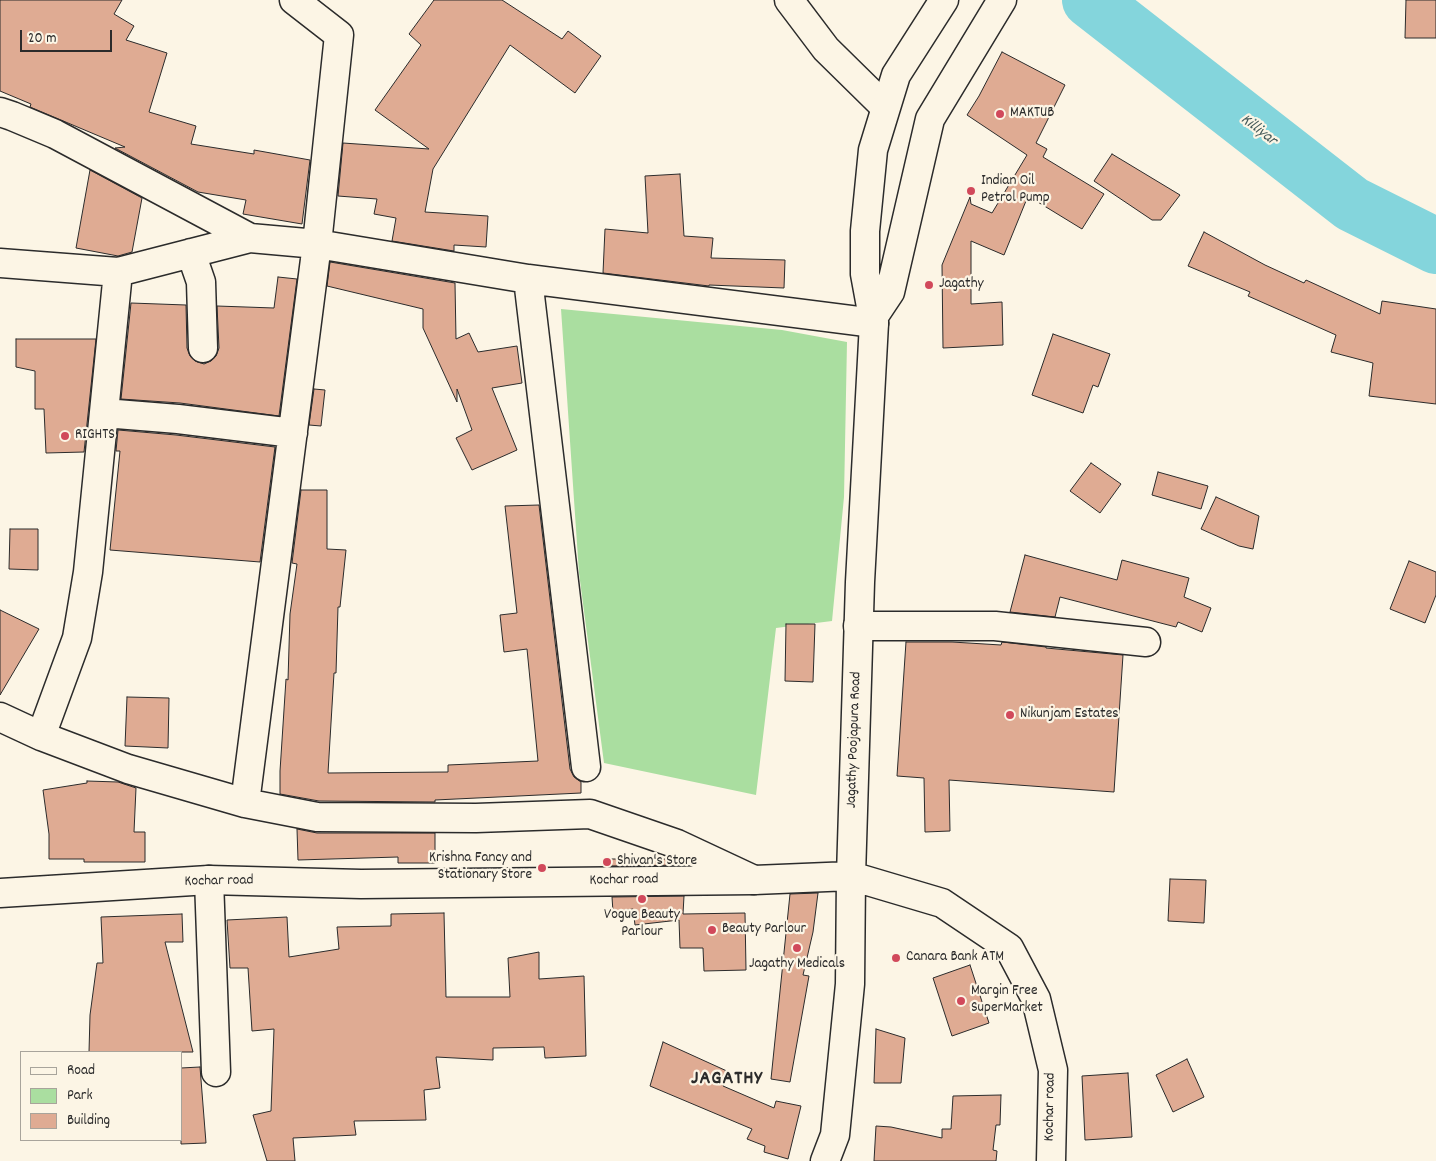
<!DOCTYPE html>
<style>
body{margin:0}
#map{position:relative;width:1436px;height:1161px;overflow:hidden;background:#fcf5e5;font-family:Dekko,sans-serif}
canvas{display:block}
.legend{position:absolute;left:20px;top:1051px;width:162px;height:90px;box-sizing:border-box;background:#fcf5e5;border:1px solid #a8a49b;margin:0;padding:6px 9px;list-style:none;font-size:15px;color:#2b2b2b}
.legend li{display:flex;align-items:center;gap:10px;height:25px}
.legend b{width:25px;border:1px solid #a8a49b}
.scale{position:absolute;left:20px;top:30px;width:92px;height:22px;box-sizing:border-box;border:2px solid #2b2b2b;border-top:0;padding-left:6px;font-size:15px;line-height:18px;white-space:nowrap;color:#2b2b2b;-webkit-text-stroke:4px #fcf5e5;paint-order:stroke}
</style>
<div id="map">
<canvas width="1436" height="1161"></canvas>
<ul class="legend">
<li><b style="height:6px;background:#fcf5e5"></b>Road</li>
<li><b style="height:14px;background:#aadea0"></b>Park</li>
<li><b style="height:14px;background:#dfab93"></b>Building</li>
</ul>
<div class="scale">20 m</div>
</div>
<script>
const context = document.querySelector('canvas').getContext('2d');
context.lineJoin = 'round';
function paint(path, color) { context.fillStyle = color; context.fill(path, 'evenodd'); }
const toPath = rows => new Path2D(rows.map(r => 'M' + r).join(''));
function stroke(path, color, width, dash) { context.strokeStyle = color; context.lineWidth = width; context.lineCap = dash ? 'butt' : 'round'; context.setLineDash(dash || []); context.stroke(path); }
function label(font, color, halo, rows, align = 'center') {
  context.font = font + ' Dekko,sans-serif'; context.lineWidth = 4.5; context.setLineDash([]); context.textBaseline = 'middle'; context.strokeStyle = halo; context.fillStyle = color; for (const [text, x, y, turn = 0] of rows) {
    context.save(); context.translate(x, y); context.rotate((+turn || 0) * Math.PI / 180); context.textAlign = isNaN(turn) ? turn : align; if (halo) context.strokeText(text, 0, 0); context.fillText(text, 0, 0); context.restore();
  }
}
paint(toPath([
 [561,309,782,330,847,342,844,497,832,621,776,628,756,795,604,763,579,573]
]), '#aadea0');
stroke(toPath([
 [1090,0,1352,204,1436,246]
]), '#84d5dc', 56);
const building = toPath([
 [0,0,122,0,114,14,134,26,126,40,167,53,149,112,196,126,191,144,254,154,254,150,310,160,302,224,243,214,246,200,198,192,115,148,125,147,30,107,31,104,0,91,0,0],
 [434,0,502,0,562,39,568,31,601,56,575,93,510,45,433,169,425,212,488,216,486,247,454,245,454,251,392,241,396,218,374,214,377,199,338,196,343,143,429,149,375,110,421,45,409,34,434,0],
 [1406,0,1436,0,1436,38,1405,38,1406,0],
 [1002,52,1065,85,1036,143,1047,149,1043,157,1104,194,1082,229,1028,196,1004,255,971,241,971,304,1002,302,1003,345,943,348,942,265,970,197,971,204,992,213,1027,155,967,115,979,96,1002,52],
 [1112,154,1180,195,1161,220,1152,220,1094,181,1112,154],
 [90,170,142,198,132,252,118,256,76,248,90,170],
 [680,174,684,236,713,238,711,258,785,260,784,288,709,285,709,286,603,273,605,229,648,233,645,176,680,174],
 [1204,232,1265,265,1304,283,1306,280,1380,314,1382,301,1436,309,1436,404,1369,396,1373,363,1331,352,1336,335,1248,296,1250,292,1188,266,1204,232],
 [330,262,455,283,456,339,469,333,478,352,517,346,522,383,492,388,517,450,472,470,456,438,472,430,457,389,457,402,423,328,423,309,327,286,330,262],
 [278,277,297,279,279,416,180,403,121,399,131,303,186,305,187,348,190,356,195,361,204,364,211,361,216,356,219,348,217,306,274,308,278,277],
 [1053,334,1110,354,1098,387,1093,385,1083,413,1032,395,1053,334],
 [16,339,96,339,84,452,46,453,44,409,35,409,35,371,16,367,16,339],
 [314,389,325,390,321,426,309,425,314,389],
 [118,430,176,435,275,447,260,562,110,550,120,451,116,451,118,430],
 [1091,463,1121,484,1100,513,1070,491,1091,463],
 [1158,472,1208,486,1201,509,1152,495,1158,472],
 [301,490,327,490,327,549,346,550,340,607,338,607,336,673,334,673,328,773,448,772,448,765,538,761,527,649,504,652,500,615,517,613,505,506,539,505,570,769,574,777,581,782,581,793,435,800,435,802,319,801,280,794,280,771,286,679,288,680,290,614,297,564,292,563,301,490],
 [1216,497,1259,516,1253,549,1239,546,1201,529,1216,497],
 [10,529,38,529,38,570,9,569,10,529],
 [1025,555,1117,580,1122,560,1189,578,1184,597,1211,608,1202,632,1178,622,1176,627,1060,597,1055,617,1010,612,1025,555],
 [1409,561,1436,572,1436,595,1425,623,1390,609,1409,561],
 [0,610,39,629,0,695,0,610],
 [786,624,815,624,813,682,785,681,786,624],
 [906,642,952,642,1001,645,1002,642,1046,647,1046,648,1123,655,1114,792,949,780,950,831,925,832,924,778,897,776,906,642],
 [127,697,169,698,168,748,125,746,127,697],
 [87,781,118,782,136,788,134,832,145,832,145,862,84,862,84,859,49,859,49,834,43,790,87,783,87,781],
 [297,829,317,833,435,833,435,863,398,863,398,857,298,860,297,829],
 [609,859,673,859,684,865,609,866,609,859],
 [1170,879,1206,880,1204,923,1168,921,1170,879],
 [818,893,813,932,803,975,809,976,790,1082,771,1079,790,894,818,893],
 [684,896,683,914,745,913,746,970,704,971,703,948,680,948,679,920,635,925,633,909,613,912,612,897,684,896],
 [444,913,446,997,510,997,508,958,539,952,539,979,584,976,586,1056,545,1058,544,1047,493,1048,493,1060,436,1057,440,1088,424,1090,426,1120,354,1121,356,1135,293,1138,295,1161,267,1161,253,1115,271,1111,274,1029,252,1031,248,968,230,968,227,920,287,917,289,957,339,949,337,927,391,926,391,914,444,913],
 [182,914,183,942,165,942,193,1052,89,1052,90,1015,97,963,103,963,101,917,182,914],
 [970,965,989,1023,952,1036,933,978,970,965],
 [876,1029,905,1038,901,1083,874,1083,876,1029],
 [663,1042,729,1072,723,1086,774,1108,776,1101,801,1106,788,1159,764,1152,765,1146,747,1139,752,1129,650,1086,663,1042],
 [1187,1059,1204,1097,1173,1112,1156,1075,1187,1059],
 [200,1067,206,1143,181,1144,181,1068,200,1067],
 [1128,1073,1132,1137,1085,1140,1082,1076,1128,1073],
 [1001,1095,1000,1125,996,1125,993,1150,997,1151,996,1161,874,1161,876,1126,891,1127,942,1138,942,1129,951,1129,953,1096,1001,1095]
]);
paint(building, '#dfab93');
stroke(building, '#2b2b2b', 1);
const street = toPath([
 [789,0,826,49,885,107],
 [0,112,12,116,55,134,250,238,317,244,528,279,874,323],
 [191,253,201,282,203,348],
 [0,263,118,272,250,238],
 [528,279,586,767],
 [104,413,178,419,293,433],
 [858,626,995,626,1146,642],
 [0,717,41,736,128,769,245,803,317,817,476,818,590,814,677,844,754,880],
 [41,736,77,638,88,572,118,272],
 [245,803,317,244,339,35,294,0],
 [209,880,216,1072]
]);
const secondary = toPath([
 [874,316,890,292,930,119,1002,0],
 [0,893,209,880,361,884,754,880,851,876,942,903,1009,948,1036,999,1053,1070,1051,1161],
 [825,1161,835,1135,850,984,851,876,860,582,874,323,865,274,865,231,873,150,896,75,944,0]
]);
stroke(street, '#2b2b2b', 31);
stroke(secondary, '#2b2b2b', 31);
stroke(street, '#fcf5e5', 28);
stroke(secondary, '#fcf5e5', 28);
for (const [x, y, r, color] of [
 [1000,114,5,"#d1495b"],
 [971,191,5,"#d1495b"],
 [929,285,5,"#d1495b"],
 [65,436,5,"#d1495b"],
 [1010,715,5,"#d1495b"],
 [607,862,5,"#d1495b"],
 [542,868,5,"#d1495b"],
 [642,899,5,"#d1495b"],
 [712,930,5,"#d1495b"],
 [797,948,5,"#d1495b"],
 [896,958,5,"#d1495b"],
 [961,1001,5,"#d1495b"]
]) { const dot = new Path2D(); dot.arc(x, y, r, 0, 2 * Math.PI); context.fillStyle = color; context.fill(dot); stroke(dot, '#fcf5e5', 2); }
label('15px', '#2b2b2b', '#fcf5e5', [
 ["MAKTUB",1010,114],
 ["Indian Oil",981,182],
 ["Petrol Pump",981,199],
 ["Jagathy",939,285],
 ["RIGHTS",75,436],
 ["Nikunjam Estates",1020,715],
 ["Krishna Fancy and",532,859,"right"],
 ["Stationary Store",532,876,"right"],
 ["Shivan's Store",617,862],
 ["Vogue Beauty",642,916,"center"],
 ["Parlour",642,933,"center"],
 ["Beauty Parlour",722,930],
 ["Canara Bank ATM",906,958],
 ["Jagathy Medicals",797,965,"center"],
 ["Margin Free",971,992],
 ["SuperMarket",971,1009]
], 'left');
label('15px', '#2b2b2b', '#fcf5e5', [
 ["Jagathy Poojapura Road",855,740,-88],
 ["Kochar road",624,881,-1],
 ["Kochar road",219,882,-1],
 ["Kochar road",1051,1107,-89]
]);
label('italic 16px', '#415657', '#fcf5e5', [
 ["Killiyar",1258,131,38]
]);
context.letterSpacing = '1px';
label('bold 20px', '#2b2b2b', '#fcf5e5', [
 ["JAGATHY",727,1080]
]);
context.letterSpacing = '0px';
</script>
